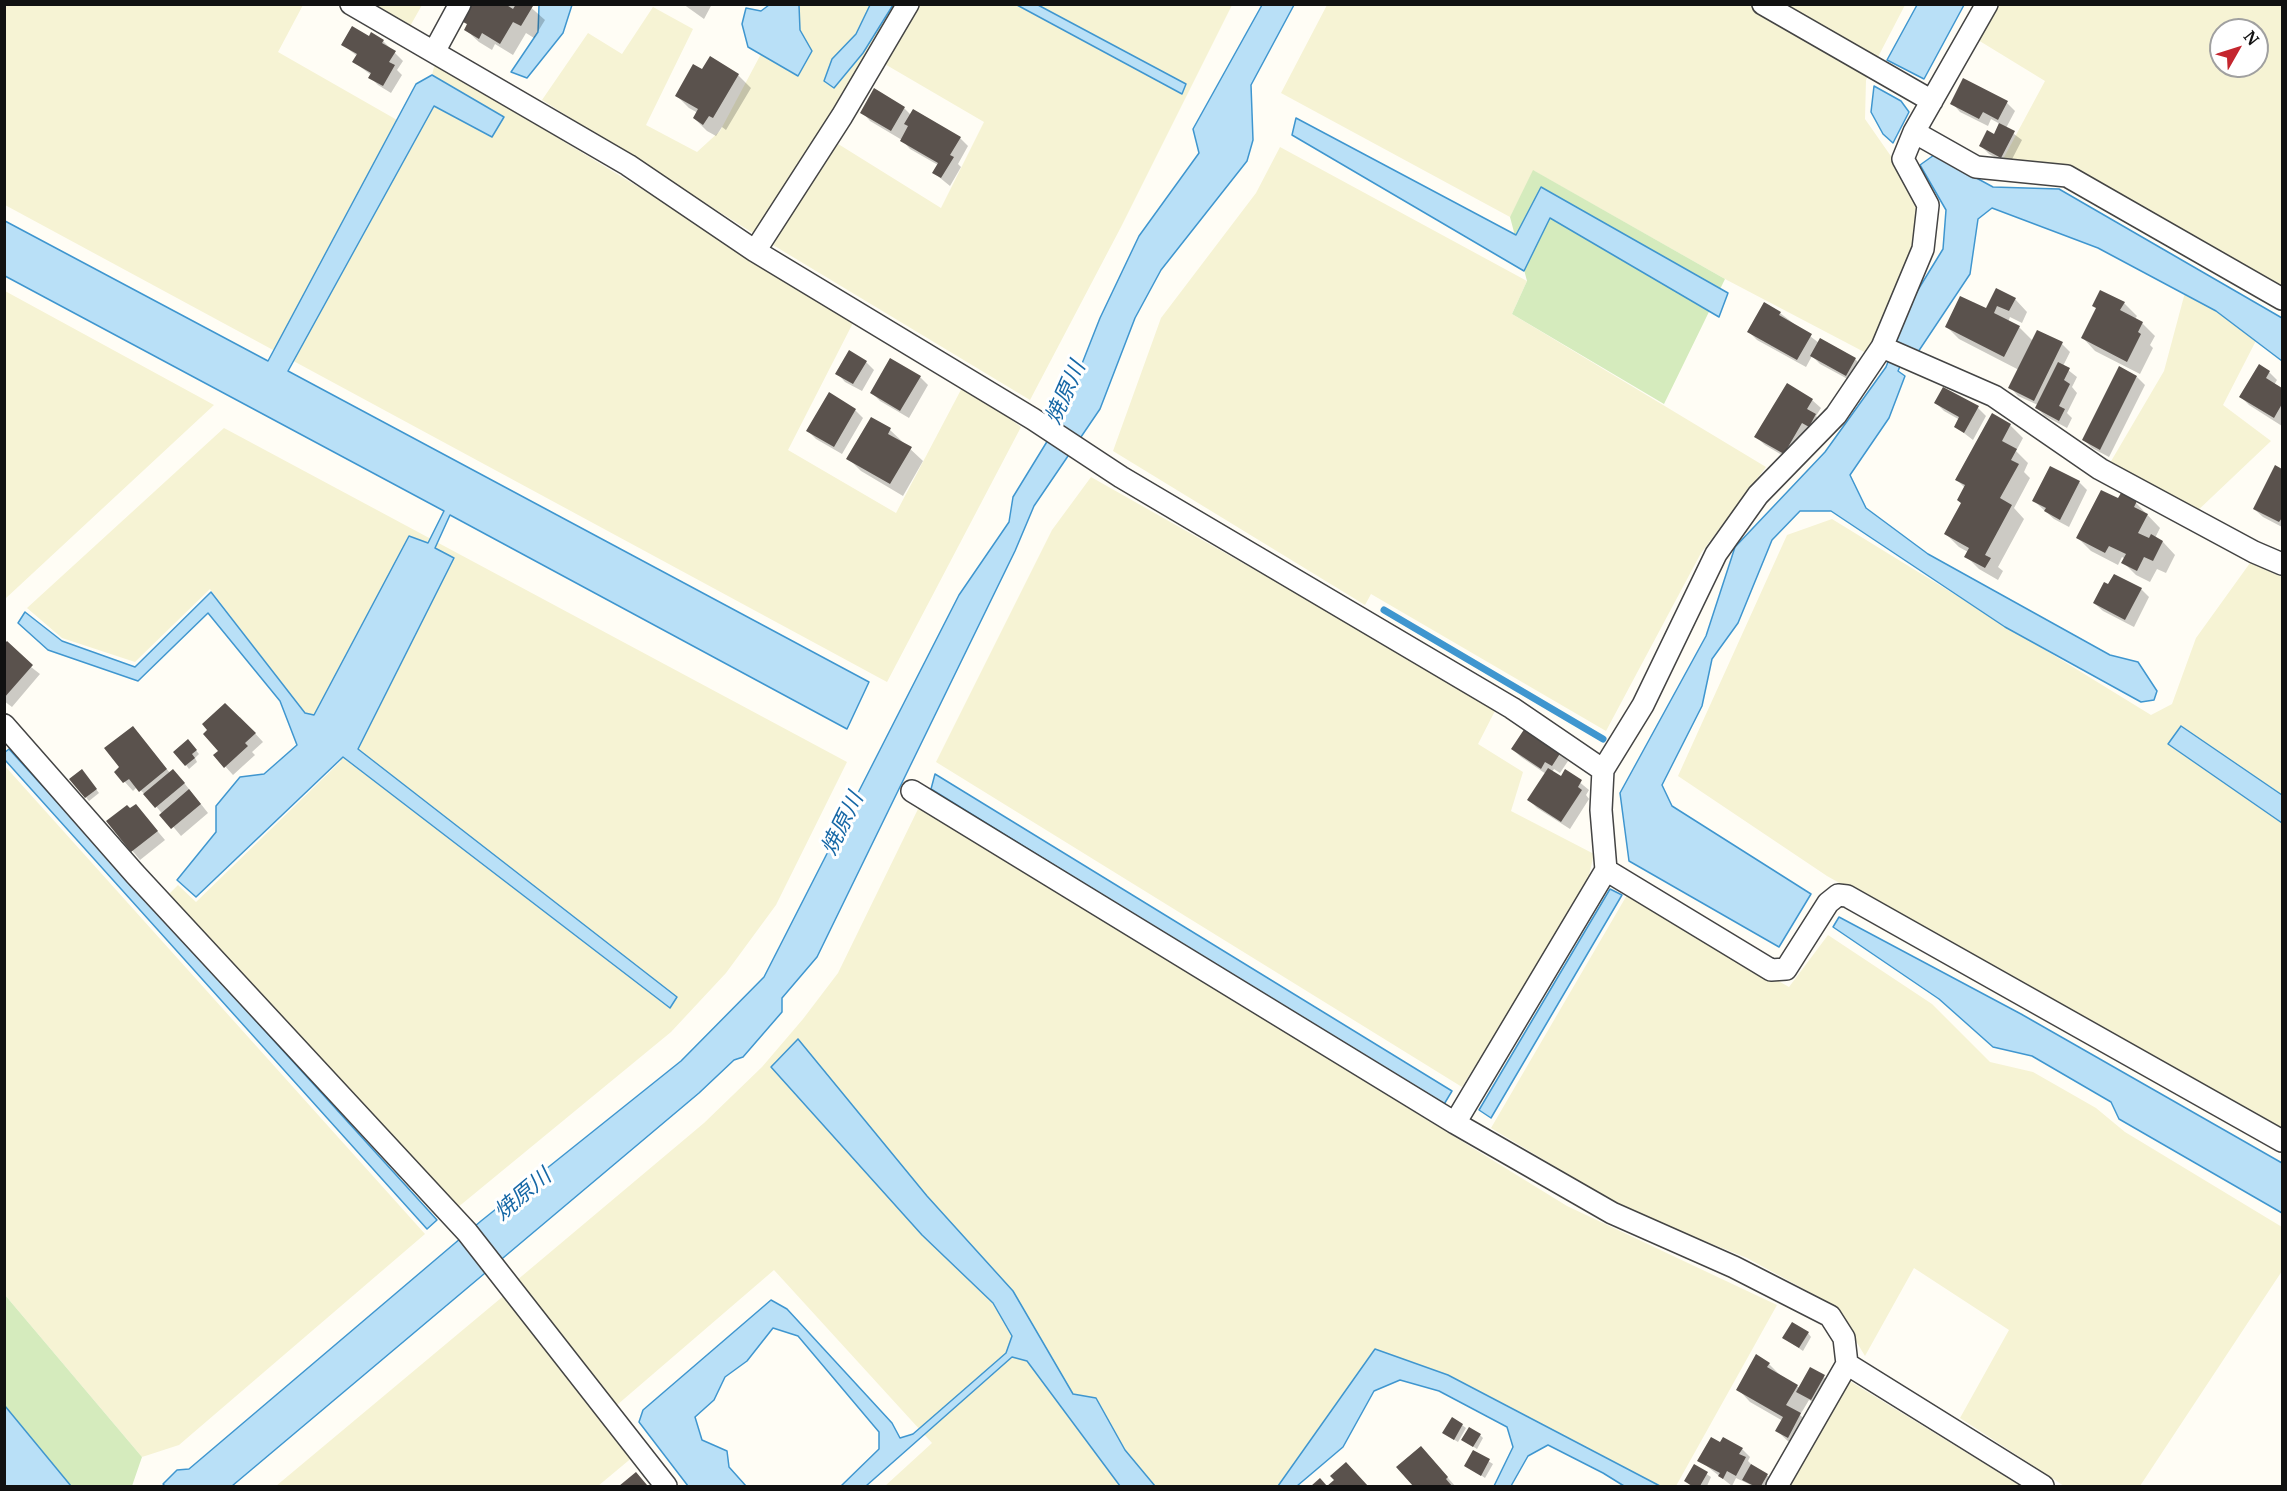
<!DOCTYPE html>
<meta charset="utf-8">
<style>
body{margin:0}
#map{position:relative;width:2287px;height:1491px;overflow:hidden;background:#fffdf5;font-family:Merriweather,serif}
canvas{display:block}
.frame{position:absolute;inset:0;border:6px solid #111;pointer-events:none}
.north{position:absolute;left:2209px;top:18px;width:60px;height:60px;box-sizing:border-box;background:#fff;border:2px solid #a0a0a0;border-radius:50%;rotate:51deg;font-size:16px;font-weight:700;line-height:24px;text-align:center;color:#111}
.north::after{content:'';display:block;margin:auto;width:21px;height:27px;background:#c4262e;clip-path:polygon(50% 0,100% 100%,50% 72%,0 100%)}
</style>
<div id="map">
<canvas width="2287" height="1491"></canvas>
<div class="frame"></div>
<div class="north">N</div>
</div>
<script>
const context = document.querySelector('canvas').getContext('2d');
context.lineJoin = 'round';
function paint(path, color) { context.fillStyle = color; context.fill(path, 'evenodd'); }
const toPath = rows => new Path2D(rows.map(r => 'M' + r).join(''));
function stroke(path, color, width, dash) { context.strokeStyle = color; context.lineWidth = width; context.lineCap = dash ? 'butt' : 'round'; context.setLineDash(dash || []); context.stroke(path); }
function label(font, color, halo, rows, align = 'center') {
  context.font = font + ' Merriweather,"Noto Sans JP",serif'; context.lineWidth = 6; context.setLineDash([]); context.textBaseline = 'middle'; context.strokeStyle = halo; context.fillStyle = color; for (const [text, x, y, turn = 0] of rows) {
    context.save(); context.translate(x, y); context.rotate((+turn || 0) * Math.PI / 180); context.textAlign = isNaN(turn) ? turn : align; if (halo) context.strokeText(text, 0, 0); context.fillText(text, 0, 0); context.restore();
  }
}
paint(toPath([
 [4,5,303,5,278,52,397,120,416,84,432,75,435,63,855,319,788,450,896,513,964,384,1021,427,887,682,5,205],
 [362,5,422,5,409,28],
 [787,5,901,5,756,235,542,100,588,33,622,54,653,7,693,29,646,125,697,152,720,131],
 [916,5,1232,5,1121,227,1030,400,773,245,835,142,941,208,984,122,883,63],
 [1327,5,1905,5,1866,80,1865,119,1902,172,1918,210,1916,246,1868,354,1725,279,1534,171,1510,217,1281,93],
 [1998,5,2282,5,2282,290,2066,168,2002,161,2045,81,1978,40],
 [2221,30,2257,30,2257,66,2221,66],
 [1280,147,1527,281,1512,314,1766,467,1701,553,1606,731,1371,594,1365,605,1113,451,1161,318,1256,193],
 [2187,285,2263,327,2223,405,2271,441,2193,515,2110,463,2164,371],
 [5,291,214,405,5,599],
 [224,428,847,762,776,905,726,973,671,1032,457,1208,167,896,178,885,196,902,341,761,210,589,135,662,62,638,27,608],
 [1091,477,1497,707,1478,744,1523,772,1511,811,1594,854,1586,888,1462,1087,936,762,1052,530],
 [1832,519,2151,715,2172,704,2196,638,2250,563,2282,577,2282,1132,1827,876,1678,776,1787,535],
 [4,765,425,1234,179,1445,142,1457,5,1295],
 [919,807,1567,1206,1777,1305,1676,1486,1637,1486,1409,1368,1365,1385,1295,1486,885,1486,932,1443,774,1270,617,1405,516,1281,704,1123,762,1067,803,1019,838,973],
 [1627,895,1789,987,1828,935,1932,1004,1990,1062,2033,1072,2096,1108,2125,1132,2282,1227,2282,1271,2140,1486,2064,1486,1960,1418,2009,1330,1914,1268,1865,1356,1835,1306,1747,1258,1627,1210,1491,1128],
 [507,1293,634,1456,598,1486,276,1486],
 [1848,1380,2021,1486,1788,1486]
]), '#f6f3d4');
paint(toPath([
 [1533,170,1725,279,1664,404,1512,314,1527,281,1510,217],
 [5,1295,142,1457,132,1486,71,1486,5,1406]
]), '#d5ebbd');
const water = toPath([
 [539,5,572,5,563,33,527,78,511,72,538,32,539,5],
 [769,5,799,5,800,30,812,51,798,76,748,47,742,24,746,8,761,11,769,5],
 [870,5,893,5,863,53,834,88,824,81,832,59,856,34,870,5],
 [1017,5,1038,5,1186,84,1182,94,1017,5],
 [1262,5,1294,5,1251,85,1253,140,1247,161,1161,270,1135,318,1100,409,1034,506,1015,551,817,957,782,998,782,1012,743,1057,734,1060,699,1093,232,1486,165,1486,163,1484,177,1470,189,1469,481,1221,681,1061,764,977,959,595,1009,522,1013,497,1059,422,1100,318,1139,236,1199,153,1193,129,1262,5],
 [1917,5,1964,5,1924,79,1887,60,1917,5],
 [432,75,504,117,492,137,434,106,288,371,869,682,847,729,450,515,435,548,454,558,358,749,677,997,670,1008,343,757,196,897,177,880,216,832,216,806,240,777,264,774,297,745,280,701,208,613,138,681,48,650,18,623,25,612,62,641,135,667,211,592,305,713,314,715,409,536,428,543,444,511,5,276,5,221,268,361,416,84,432,75],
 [1874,86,1901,101,1909,112,1893,143,1883,134,1871,112,1874,86],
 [1296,118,1516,235,1541,187,1728,293,1719,317,1550,218,1524,271,1292,135,1296,118],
 [1934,155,1993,187,2059,189,2282,318,2282,361,2216,311,2098,248,1992,208,1978,219,1970,274,1918,352,1908,348,1898,371,1905,376,1889,418,1850,475,1866,508,1928,554,2110,655,2138,662,2157,691,2154,700,2141,702,2005,627,1831,511,1800,511,1772,540,1738,623,1712,659,1702,706,1662,785,1672,806,1811,894,1779,947,1629,861,1620,793,1706,636,1735,547,1825,452,1886,367,1913,298,1943,249,1946,210,1920,165,1934,155],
 [2181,726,2282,795,2282,823,2168,744,2181,726],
 [9,749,437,1220,427,1229,5,760,4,753,9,749],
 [935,774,1452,1091,1443,1106,931,789,935,774],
 [1610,889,1622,895,1491,1118,1479,1110,1610,889],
 [1839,917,2021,1014,2282,1163,2282,1213,2119,1119,2111,1102,2032,1056,1993,1047,1939,999,1833,927,1839,917],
 [798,1039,927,1196,1013,1291,1073,1394,1096,1398,1125,1450,1155,1486,1120,1486,1027,1361,1012,1357,866,1486,841,1486,879,1449,879,1432,798,1336,773,1328,747,1361,725,1377,714,1400,695,1417,702,1440,727,1451,729,1467,746,1486,688,1486,639,1422,643,1410,771,1300,787,1309,892,1423,900,1438,913,1434,1006,1353,1012,1336,993,1303,922,1235,771,1067,798,1039],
 [1375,1349,1448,1375,1660,1486,1624,1486,1603,1473,1548,1445,1528,1456,1511,1486,1494,1486,1513,1447,1507,1427,1439,1391,1400,1380,1374,1391,1343,1447,1297,1486,1278,1486,1375,1349],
 [5,1406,71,1486,5,1486,5,1406]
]);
paint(water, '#b9e0f7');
stroke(water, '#3f96cf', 1.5);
paint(toPath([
 [472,4,527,4,545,20,534,38,526,33,513,55,495,44,492,50,479,42,466,30,468,25,463,20],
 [683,4,712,4,704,19],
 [369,38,383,41,403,61,397,70,402,75,391,93,378,85,370,77,371,75,354,62,357,56,342,44],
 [703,71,738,75,751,88,726,130,722,127,716,136,707,131,694,118,698,113,689,108,676,95],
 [1952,103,2007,103,2015,111,2006,128,2022,140,2009,165,1989,154,1981,146,1994,136,2000,124,1991,119,1988,126,1960,112],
 [904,108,911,115,960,138,968,146,958,164,961,167,950,186,934,173,938,165,910,149,902,140,870,121,862,112],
 [1997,290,2015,299,2027,312,2022,323,2010,317,2008,322,2019,327,2033,341,2038,332,2062,344,2070,352,2063,366,2077,377,2072,387,2077,393,2067,413,2072,418,2067,428,2045,416,2037,408,2038,405,2018,396,2010,387,2019,370,1959,339,1947,327,1987,310],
 [2124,303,2137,316,2135,319,2142,323,2155,336,2150,345,2153,348,2140,374,2095,351,2083,338],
 [1780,313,1819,343,1855,359,1863,367,1855,383,1820,364,1812,356,1806,367,1757,340,1749,332],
 [866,362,874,370,862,391,845,382,837,373],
 [2269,372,2277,380,2274,385,2282,390,2282,426,2249,405,2241,397],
 [920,377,928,385,909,418,880,401,872,393],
 [2137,377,2145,385,2109,457,2092,448,2084,440],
 [1787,385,1812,400,1821,408,1816,416,1823,423,1792,461,1765,445,1756,437],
 [1944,389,1978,408,1986,416,1973,440,1956,427,1960,420,1944,411,1936,403],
 [855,410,863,418,842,454,816,439,808,431],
 [1993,415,2010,425,2023,438,2016,451,2028,463,2024,472,2030,478,2014,508,2024,519,1998,567,2003,571,1998,580,1979,569,1966,556,1968,552,1959,547,1946,534,1963,504,1965,488,1957,480],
 [872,419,890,430,923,461,903,496,861,471,848,458],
 [2275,467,2282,471,2282,527,2263,517,2254,509],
 [2079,482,2087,490,2069,527,2054,519,2034,501],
 [2118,500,2136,503,2160,528,2155,538,2163,542,2175,555,2166,573,2157,569,2150,582,2136,575,2123,562,2125,559,2122,557,2118,565,2091,551,2078,538],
 [2141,589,2149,597,2134,627,2103,611,2094,603],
 [4,646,40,674,12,707,4,701],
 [240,717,263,742,252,752,255,755,233,775,215,755,220,751],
 [133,728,170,773,181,779,208,813,181,836,149,798,137,787,133,791,116,772,122,768],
 [188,741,199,754,195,758,197,762,189,769,186,765],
 [1512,749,1560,753,1568,761,1560,773,1554,769,1552,772,1561,778,1566,771,1589,790,1586,795,1589,799,1570,829,1537,808,1529,800,1546,774,1521,757],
 [85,775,99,793,89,801,71,779],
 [136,806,165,840,140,860,108,821],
 [1808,1333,1811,1337,1803,1351,1784,1338],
 [1769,1364,1782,1377,1800,1388,1811,1369,1828,1380,1815,1403,1809,1400,1800,1415,1813,1427,1790,1443,1777,1431,1783,1421,1750,1402,1738,1389],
 [1462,1425,1466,1428,1458,1442,1448,1436],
 [1480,1435,1483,1438,1477,1449,1463,1440],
 [1742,1449,1750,1457,1748,1461,1753,1466,1771,1478,1766,1486,1753,1486,1736,1478,1732,1486,1699,1460],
 [1474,1452,1493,1464,1485,1478,1466,1465],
 [1429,1456,1455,1486,1416,1486,1399,1467],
 [1694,1466,1711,1477,1707,1486,1692,1486,1686,1481],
 [1358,1476,1367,1486,1329,1486,1336,1480]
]), '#0003');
stroke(toPath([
 [1384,610,1603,739]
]), '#3f96cf', 7);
paint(toPath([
 [471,4,505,4,513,9,516,4,533,6,521,26,513,22,500,44,482,33,479,39,464,30,467,24,461,21],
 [352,26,369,36,371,32,384,40,382,43,396,51,389,62,395,65,383,86,368,78,371,73,352,62,357,54,341,45],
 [710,56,739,74,713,118,709,116,703,125,693,118,698,109,675,96,693,64,702,69],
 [1963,78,2008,101,1998,120,1983,112,1979,119,1950,104],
 [874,88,905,107,891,131,860,113],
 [913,109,961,137,950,155,954,157,941,178,932,173,938,163,900,141,908,126,904,124],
 [1999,123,2015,131,2001,158,1979,146,1987,130,1994,134],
 [1996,288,2016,298,2009,311,1997,306,1994,313,2020,326,2004,357,1945,327,1960,296,1986,308],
 [2100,290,2125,302,2120,310,2143,322,2138,332,2141,334,2127,362,2081,338,2096,308,2092,306],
 [1764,302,1781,312,1779,315,1812,334,1797,360,1747,332],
 [2037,330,2063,342,2034,401,2008,388],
 [1820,338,1856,358,1846,376,1810,356],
 [849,350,867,361,853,384,835,374],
 [890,358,921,376,900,411,870,393],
 [2058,362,2070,368,2064,380,2070,384,2059,406,2065,409,2059,421,2035,408],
 [2259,364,2270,371,2266,378,2282,388,2282,404,2274,418,2239,397],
 [2119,366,2137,376,2100,450,2082,440],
 [1787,383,1813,399,1807,409,1816,414,1809,427,1802,423,1784,454,1754,437],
 [1943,387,1979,406,1964,433,1954,427,1959,417,1934,403],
 [829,392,856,409,834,447,806,431],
 [1992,413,2011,424,2002,441,2017,449,2011,460,2019,464,2000,498,2012,505,1985,555,1991,558,1985,568,1964,557,1969,548,1944,534,1961,503,1957,500,1965,485,1955,480],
 [871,417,891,428,888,434,912,447,890,484,846,459],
 [2275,465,2282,469,2282,518,2279,522,2253,509],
 [2050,466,2080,481,2060,520,2044,511,2046,508,2032,501],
 [2101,490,2118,498,2121,493,2137,501,2134,507,2148,514,2138,533,2149,538,2151,534,2163,541,2153,561,2144,557,2137,571,2121,563,2126,554,2109,546,2105,553,2076,538],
 [2114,574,2142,588,2125,620,2093,603,2104,582,2108,584],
 [7,641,33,665,4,698,4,644],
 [225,703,256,733,245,743,248,746,224,768,213,755,218,751,203,734,207,730,202,724],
 [133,726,167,769,139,792,129,779,123,783,114,772,119,767,104,748],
 [1525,728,1561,752,1552,766,1545,762,1541,769,1511,749],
 [188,739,197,750,192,754,195,758,185,766,173,752],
 [1548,768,1561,776,1565,769,1582,780,1578,787,1582,790,1561,822,1527,800],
 [82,769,97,789,85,798,69,779],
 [173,769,185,783,155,808,143,794],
 [189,789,201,804,171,829,159,815],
 [136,804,158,831,131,852,106,821,127,805,130,808],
 [1792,1322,1809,1332,1799,1348,1782,1338],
 [1756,1354,1770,1363,1767,1367,1798,1385,1786,1405,1801,1413,1788,1438,1775,1431,1783,1417,1736,1390],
 [1810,1367,1825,1375,1811,1400,1796,1392],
 [1452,1417,1463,1424,1454,1440,1442,1433],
 [1469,1427,1481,1434,1473,1447,1461,1440],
 [1711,1437,1720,1442,1723,1437,1743,1448,1739,1454,1746,1457,1736,1476,1727,1471,1723,1479,1718,1476,1720,1473,1697,1461],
 [1421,1446,1448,1477,1446,1479,1452,1486,1413,1486,1396,1467],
 [1473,1450,1490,1459,1481,1476,1464,1466],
 [1346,1462,1368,1486,1311,1486,1320,1478,1327,1486,1334,1480,1330,1476],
 [1694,1464,1708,1472,1700,1486,1692,1486,1684,1481],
 [1751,1464,1768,1474,1761,1486,1754,1486,1742,1480],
 [636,1472,647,1485,645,1486,619,1486]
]), '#5a524d');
const minor = toPath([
 [351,4,628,165,755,251,1033,419,1121,477,1512,708,1603,770],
 [1763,4,1932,101],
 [434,52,460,4],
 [1914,132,1976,167,2067,176,2282,299],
 [755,251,842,116,908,4],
 [1882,347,1994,396,2100,469,2254,552,2282,564],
 [4,725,135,874,467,1232,666,1486],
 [912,791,1455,1123],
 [1606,870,1771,970,1786,969,1828,903,1838,895,1847,896,2282,1141],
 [1847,1364,2043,1486],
 [1777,1486,1847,1364,1844,1338,1830,1316,1734,1267,1612,1213,1455,1123,1606,870,1601,810,1603,770,1643,705,1716,554,1758,495,1836,415,1882,347,1923,249,1928,205,1903,159,1914,132,1987,4]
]);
stroke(minor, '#444', 24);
stroke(minor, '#fff', 21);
label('italic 22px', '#1768a6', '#fff', [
 ["焼原川",1066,393,-66],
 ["焼原川",843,824,-64],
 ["焼原川",523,1195,-40]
]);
</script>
